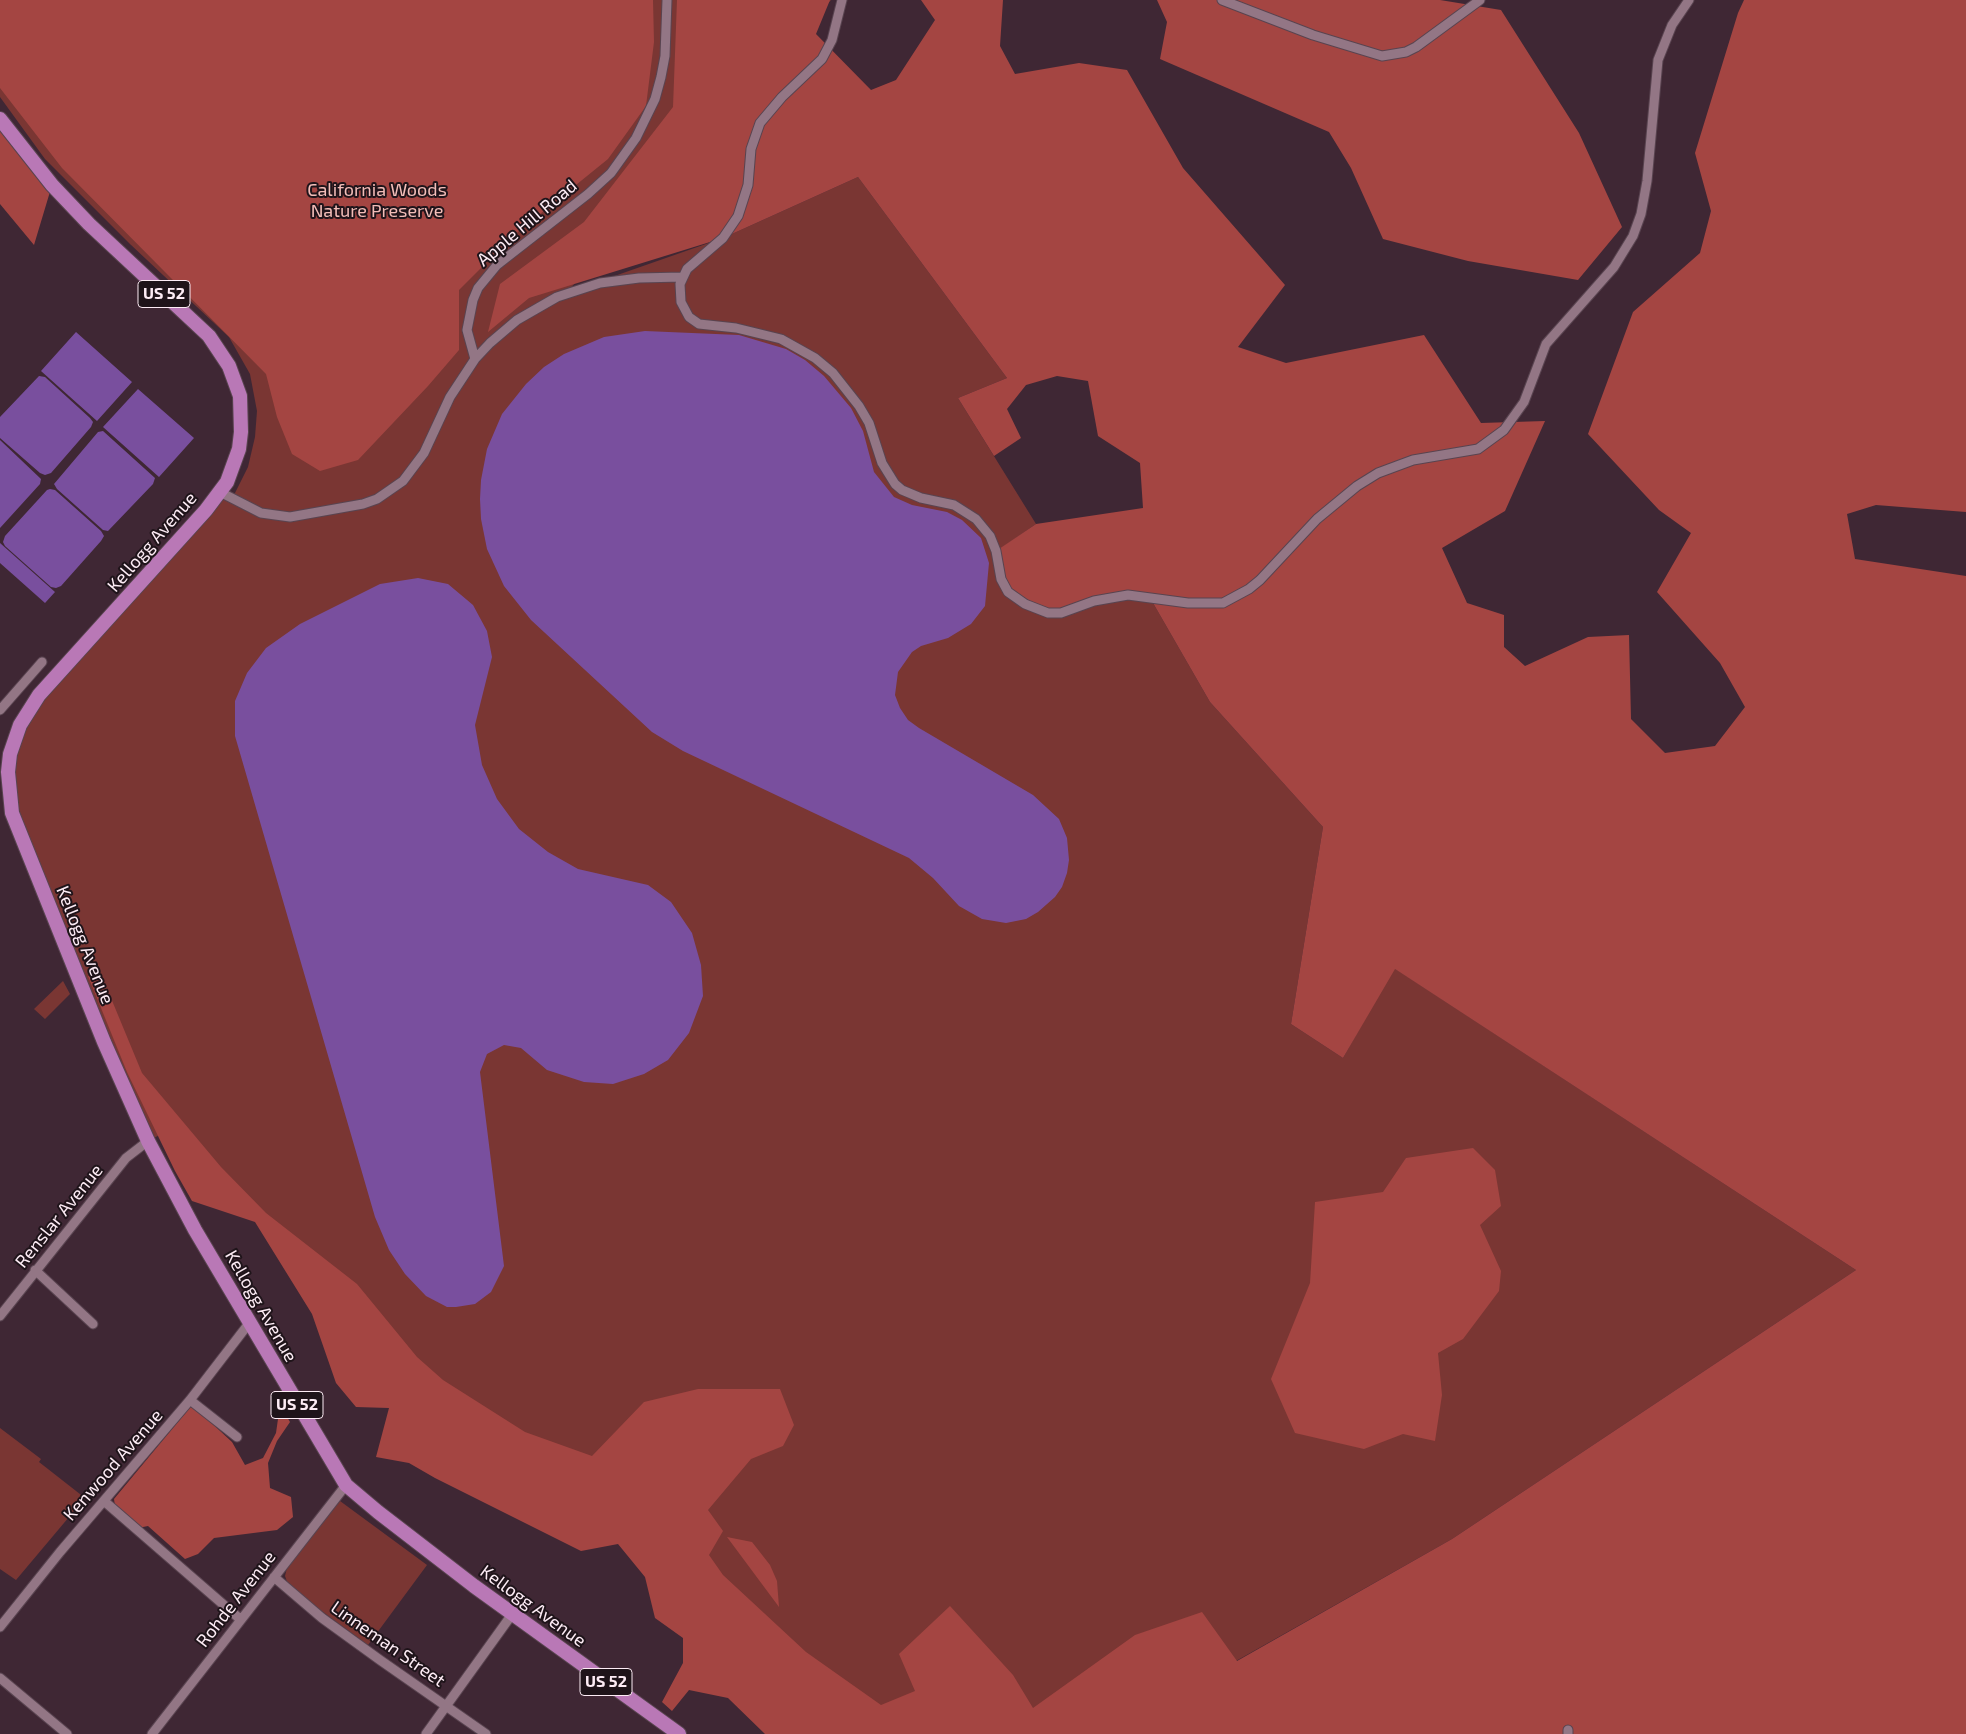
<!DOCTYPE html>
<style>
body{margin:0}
canvas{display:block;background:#3f2734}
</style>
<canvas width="1966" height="1734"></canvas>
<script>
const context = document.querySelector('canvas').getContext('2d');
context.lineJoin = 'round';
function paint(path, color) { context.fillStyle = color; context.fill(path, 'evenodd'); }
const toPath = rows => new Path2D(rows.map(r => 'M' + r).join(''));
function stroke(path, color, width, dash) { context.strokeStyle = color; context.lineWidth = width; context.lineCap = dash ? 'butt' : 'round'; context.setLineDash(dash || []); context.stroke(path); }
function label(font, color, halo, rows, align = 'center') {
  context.font = font + ' "Exo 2",sans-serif'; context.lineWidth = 4; context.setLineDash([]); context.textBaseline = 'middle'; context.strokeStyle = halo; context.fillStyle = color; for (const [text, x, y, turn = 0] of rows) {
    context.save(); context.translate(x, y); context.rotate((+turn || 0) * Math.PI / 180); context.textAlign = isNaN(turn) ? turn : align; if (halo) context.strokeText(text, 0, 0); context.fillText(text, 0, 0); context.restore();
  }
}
paint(toPath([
 [0,0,831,0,566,293,723,238,858,177,1007,378,958,398,1036,524,997,551,1094,601,1149,596,1210,702,1323,827,1291,1024,1343,1058,1394,968,1856,1270,1452,1539,1236,1661,1104,1723,907,1734,425,1384,171,1129,148,1141,9,799,20,725,220,492,232,499,248,467,255,437,257,411,250,374,229,337,130,244,45,159,0,97],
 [63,981,70,994,45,1019,34,1009],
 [0,1428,41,1459,39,1462,85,1498,16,1580,0,1569],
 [340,1501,427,1565,368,1645,289,1587,285,1576,287,1568]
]), '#7a3633');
paint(toPath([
 [0,0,653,0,654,42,646,106,608,159,513,236,459,290,459,350,428,386,358,460,320,471,292,454,277,417,266,374,62,168,0,88],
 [677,0,830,0,816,34,871,90,896,80,935,20,921,0,1003,0,1000,46,1015,74,1079,63,1127,70,1183,168,1285,285,1238,347,1286,363,1424,335,1481,423,1545,421,1505,511,1442,548,1467,603,1504,615,1504,647,1525,666,1588,637,1629,635,1631,719,1665,753,1715,746,1745,707,1720,663,1657,592,1691,533,1659,510,1588,434,1633,312,1700,253,1711,211,1695,153,1738,13,1744,0,1966,0,1966,512,1876,505,1847,514,1855,559,1966,576,1966,1734,765,1734,728,1698,689,1690,672,1711,662,1702,683,1663,683,1638,655,1618,645,1577,618,1544,581,1551,435,1478,409,1463,376,1457,389,1408,356,1407,336,1383,312,1314,255,1222,192,1201,175,1171,127,1072,88,976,101,974,142,1073,221,1167,266,1213,357,1284,417,1357,443,1380,525,1432,592,1456,644,1402,698,1389,780,1389,794,1425,783,1446,751,1459,708,1510,723,1531,709,1555,723,1575,806,1652,881,1705,915,1691,899,1654,950,1606,1013,1675,1033,1708,1135,1635,1202,1612,1237,1661,1452,1539,1856,1270,1395,969,1343,1058,1291,1024,1323,827,1210,702,1149,596,1128,595,1048,613,1008,592,996,551,1036,524,1143,508,1140,463,1098,436,1088,381,1057,376,1026,385,1007,409,1021,438,994,456,958,398,1007,378,858,177,723,238,529,298,488,332,500,284,584,222,673,107],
 [1157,0,1440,0,1501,10,1579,133,1622,227,1578,280,1468,261,1383,239,1351,168,1329,132,1160,59,1167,22],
 [0,119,52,185,34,245,0,204],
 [1473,1148,1495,1170,1501,1206,1480,1225,1501,1271,1499,1291,1463,1339,1438,1353,1442,1395,1435,1441,1403,1434,1364,1449,1295,1433,1271,1379,1310,1283,1315,1202,1383,1192,1406,1158],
 [192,1405,232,1442,245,1465,263,1458,276,1433,280,1405,290,1422,277,1441,268,1463,270,1488,291,1497,293,1517,277,1530,214,1538,198,1554,185,1559,148,1526,138,1528,115,1506,114,1499],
 [727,1537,752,1542,770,1565,777,1581,779,1607]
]), '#a44542');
paint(toPath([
 [645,331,739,335,786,349,805,360,824,376,851,408,863,431,874,472,894,497,912,505,947,512,962,520,981,538,989,563,985,606,971,624,948,638,921,646,912,652,898,672,895,695,900,708,908,720,919,728,1033,795,1059,819,1067,838,1069,860,1067,873,1062,887,1055,897,1038,912,1026,919,1006,923,982,919,959,906,933,878,909,858,683,751,652,732,531,620,504,586,487,549,481,519,480,499,481,480,487,449,502,414,526,384,544,367,564,354,604,337],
 [76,332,132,382,97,421,41,371],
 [39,376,45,377,90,418,93,422,91,427,51,473,45,475,40,473,0,438,0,417],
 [138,389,194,438,159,477,103,427],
 [103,431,155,478,153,484,108,531,103,530,57,489,54,484,98,432],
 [0,440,41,479,40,484,0,528],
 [50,489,55,490,101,531,104,536,101,541,61,586,56,588,51,587,5,546,3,542,5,536,47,490],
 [0,543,55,592,45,603,0,563],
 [418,578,448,584,473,605,487,631,492,657,475,725,482,765,497,799,519,829,548,852,578,869,648,885,671,902,692,933,701,965,703,996,689,1033,668,1060,644,1074,613,1084,584,1082,547,1070,521,1048,504,1045,487,1054,480,1072,504,1266,491,1292,475,1304,456,1307,447,1307,426,1296,405,1274,389,1250,375,1217,235,736,235,701,247,673,266,648,300,624,380,584]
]), '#794f9e');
const street = toPath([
 [842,0,832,40,822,59,782,97,760,123,751,149,748,185,738,216,723,238,687,269,680,284,681,302,689,317,699,324,736,328,781,339,815,358,833,373,859,406,869,423,882,463,895,484,902,490,921,498,954,505,976,519,990,536,996,551,1001,579,1008,592,1025,604,1048,613,1061,613,1094,601,1128,595,1188,603,1223,603,1249,589,1260,580,1317,519,1357,486,1378,473,1413,460,1478,449,1504,430,1524,402,1546,344,1614,267,1633,236,1641,214,1647,181,1658,60,1672,25,1689,0],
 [1222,0,1313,35,1382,56,1406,52,1416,47,1480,0],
 [475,359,490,343,517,320,557,297,600,283,639,278,682,277],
 [220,492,261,513,290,517,363,504,377,499,403,481,424,453,450,397,475,359,467,330,473,300,478,288,497,265,588,194,611,173,636,138,655,99,661,77,665,56,667,0],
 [0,710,42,662],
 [35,1270,93,1324],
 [0,1316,126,1158,148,1141],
 [190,1400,237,1437],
 [104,1501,240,1619],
 [274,1577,322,1618,380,1660,486,1734],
 [0,1627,60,1552,190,1400,250,1322],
 [0,1678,67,1734],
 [1568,1730,1568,1734],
 [152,1734,346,1485],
 [426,1734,513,1613]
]);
const primary = toPath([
 [0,119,52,185,89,224,209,336,229,366,240,396,241,432,239,449,227,482,206,510,39,695,20,725,10,754,8,772,12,813,104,1042,148,1141,195,1230,346,1485,378,1512,474,1586,679,1734]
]);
stroke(street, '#594450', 11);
stroke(primary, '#594450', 16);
stroke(street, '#937685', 9);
stroke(primary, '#b978b6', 14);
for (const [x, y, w] of [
 [164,294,52],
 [297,1405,52],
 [606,1682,52]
]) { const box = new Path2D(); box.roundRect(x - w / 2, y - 13.5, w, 27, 4); context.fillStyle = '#1f141a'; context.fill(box); stroke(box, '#fdecf5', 1); }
label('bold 16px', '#fdecf5', null, [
 ["US 52",164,294],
 ["US 52",297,1405],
 ["US 52",606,1682]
]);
label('18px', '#f3bdb8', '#1f141a', [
 ["California Woods",377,190],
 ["Nature Preserve",377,211]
]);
label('18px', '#fdecf5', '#1f141a', [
 ["Apple Hill Road",527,223,-40],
 ["Kellogg Avenue",152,542,-49],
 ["Kellogg Avenue",85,945,68],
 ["Renslar Avenue",59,1216,-51],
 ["Kellogg Avenue",261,1306,60],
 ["Kenwood Avenue",113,1465,-49],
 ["Rohde Avenue",236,1599,-52],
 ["Kellogg Avenue",533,1606,36],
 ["Linneman Street",388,1644,35]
]);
</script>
